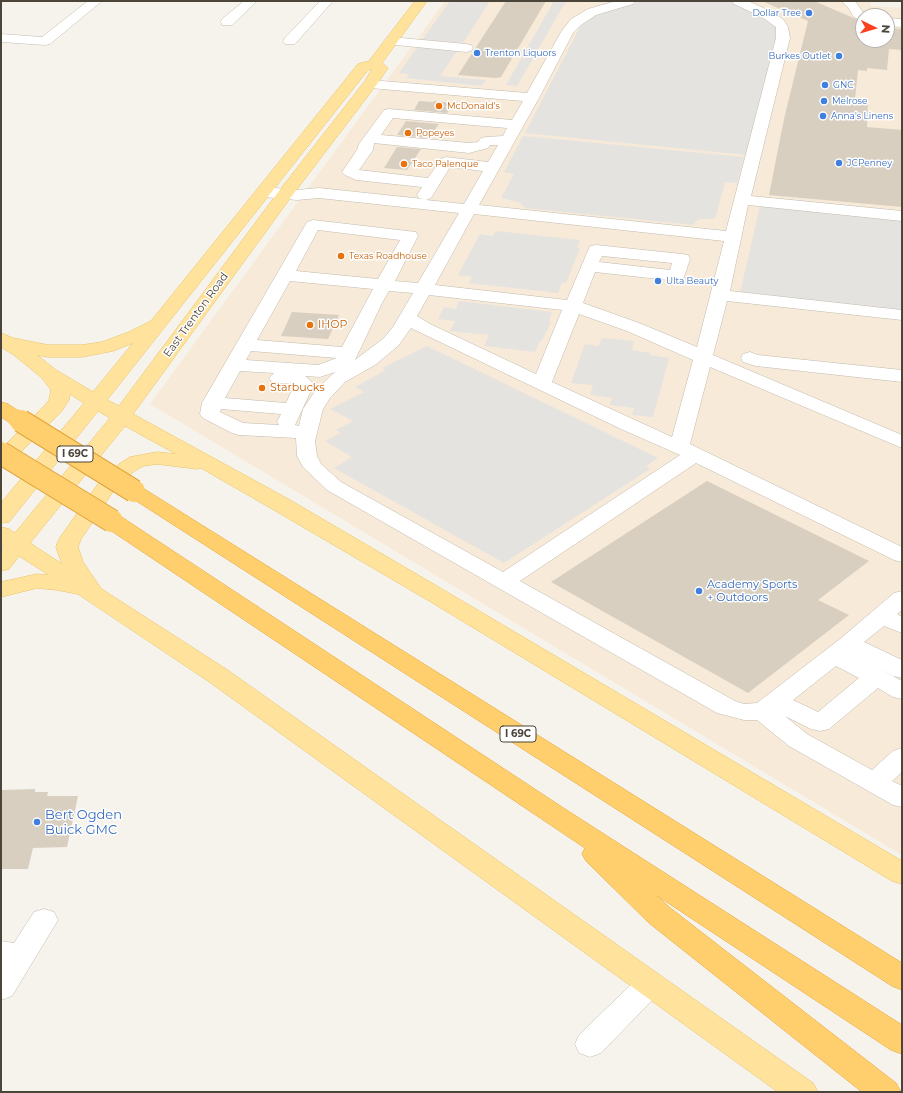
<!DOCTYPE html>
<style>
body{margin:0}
#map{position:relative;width:903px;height:1093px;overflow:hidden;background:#f6f3ec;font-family:Montserrat,sans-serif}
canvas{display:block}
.frame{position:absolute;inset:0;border:2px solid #4b4439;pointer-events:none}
.north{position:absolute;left:855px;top:8px;width:40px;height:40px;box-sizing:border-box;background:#fff;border:1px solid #b7b4b0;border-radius:50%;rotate:95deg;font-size:11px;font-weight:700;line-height:16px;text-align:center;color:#4b4439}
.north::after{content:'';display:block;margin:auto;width:14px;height:18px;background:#fc3f1d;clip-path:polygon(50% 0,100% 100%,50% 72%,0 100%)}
</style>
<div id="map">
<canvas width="903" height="1093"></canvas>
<div class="frame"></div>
<div class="north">N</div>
</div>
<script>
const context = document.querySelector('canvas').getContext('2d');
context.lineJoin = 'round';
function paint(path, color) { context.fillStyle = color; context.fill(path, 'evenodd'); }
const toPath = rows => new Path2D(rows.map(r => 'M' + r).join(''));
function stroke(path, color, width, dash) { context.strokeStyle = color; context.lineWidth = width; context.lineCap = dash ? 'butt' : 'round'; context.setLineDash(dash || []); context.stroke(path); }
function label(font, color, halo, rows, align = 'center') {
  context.font = font + ' Montserrat,sans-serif'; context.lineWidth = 3; context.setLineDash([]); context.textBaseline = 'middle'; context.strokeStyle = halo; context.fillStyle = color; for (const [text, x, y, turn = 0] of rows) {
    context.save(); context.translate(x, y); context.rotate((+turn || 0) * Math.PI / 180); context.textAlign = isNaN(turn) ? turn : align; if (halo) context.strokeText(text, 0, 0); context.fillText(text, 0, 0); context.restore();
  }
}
paint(toPath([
 [445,1,871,1,871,6,902,8,902,855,150,404],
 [863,16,887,16,887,40,863,40]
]), '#f7ead8');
paint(toPath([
 [450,1,490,1,463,43,422,40],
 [554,1,566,1,517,86,506,85],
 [645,1,730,1,765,18,776,28,775,40,746,155,525,133,582,23,599,13,616,7],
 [417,47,457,51,440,76,486,80,482,86,406,78,409,74,399,73],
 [523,136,744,157,737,183,725,182,715,219,700,219,695,222,694,225,525,208,519,202,501,198,514,174,504,172],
 [760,206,902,220,902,311,740,293],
 [496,231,580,240,577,247,580,248,566,283,562,282,558,293,469,283,472,277,458,275,480,234,493,236],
 [459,301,552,312,549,321,551,322,542,341,540,341,535,352,484,346,489,335,450,331,455,321,438,319,444,307,456,309],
 [602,338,634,341,632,350,651,353,650,355,669,358,653,417,632,415,634,408,610,405,612,398,590,395,593,385,571,383,585,344,598,346],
 [427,346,658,458,646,466,650,469,504,563,334,468,352,457,325,441,341,433,336,430,353,421,330,409,364,392,355,387,386,370,382,368]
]), '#e5e3e0');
paint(toPath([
 [506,1,546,1,501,77,496,78,458,75],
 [762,1,814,1,863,22,863,40,887,40,887,28,902,29,902,50,889,49,887,70,867,68,867,71,858,70,855,99,868,100,867,127,902,130,902,207,769,195,784,119,808,21],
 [419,101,433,102,434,101,454,103,447,113,414,110],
 [406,121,439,124,429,138,397,135],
 [397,147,421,149,407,170,384,168],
 [292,312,339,315,328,339,281,336],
 [707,481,869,561,818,600,849,615,748,693,551,582],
 [35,789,35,792,48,792,47,796,78,796,67,847,33,848,28,869,1,869,1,790]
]), '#d8cfc1');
const minor = toPath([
 [88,1,102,1,50,44,45,45,1,42,1,34,42,37,88,1],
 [244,1,257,1,232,25,222,25,221,22,222,19,244,1],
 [320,1,333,1,295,44,285,44,283,41,285,38,320,1],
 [616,1,635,1,633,4,596,15,581,25,573,33,539,98,479,205,726,231,776,38,776,27,773,25,762,17,734,4,732,1,748,1,770,11,783,19,788,27,790,38,751,196,902,211,902,221,748,205,730,291,902,310,902,320,727,301,713,355,902,435,902,448,710,367,690,444,902,547,902,562,894,560,696,463,520,581,735,701,744,704,757,703,840,639,894,593,902,591,902,610,897,614,902,617,902,633,884,626,864,642,902,660,902,678,893,676,872,665,902,681,902,699,893,697,878,688,829,729,820,731,811,729,785,716,807,734,872,770,893,751,902,748,902,772,892,781,902,786,902,807,893,805,789,746,757,720,744,720,717,713,327,490,303,467,297,456,296,438,239,435,232,433,203,418,200,414,202,403,307,222,313,220,416,232,418,236,395,281,418,283,459,213,319,198,297,200,264,197,258,195,256,192,258,189,264,187,297,190,319,188,423,199,419,198,417,195,422,187,356,180,345,175,342,172,357,150,359,144,384,110,389,109,512,120,523,101,370,88,365,87,363,84,365,81,370,80,527,93,561,32,571,19,588,9,616,1],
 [393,118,507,128,503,136,486,137,481,138,478,142,469,143,381,135,393,118],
 [374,143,469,153,488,148,490,145,498,145,488,162,446,157,441,159,428,178,359,170,373,150,374,143],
 [450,167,483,171,464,204,426,200,431,198,450,167],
 [474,214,724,241,697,347,639,323,583,303,595,272,677,281,683,280,690,259,688,255,682,254,596,245,590,246,567,300,435,285,474,214],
 [318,230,400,240,378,279,296,271,318,230],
 [602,256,672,263,670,270,599,262,602,256],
 [290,281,373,289,342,347,257,340,290,281],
 [389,291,413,293,393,327,384,338,355,360,382,303,389,291],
 [429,295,562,310,536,374,430,324,417,316,429,295],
 [579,314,627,331,693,360,672,437,552,382,579,314],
 [411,328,621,429,680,455,503,572,341,482,321,464,317,456,315,441,323,409,330,398,345,382,375,365,398,346,411,328],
 [251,351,337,358,318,365,246,360,251,351],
 [240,371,274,373,269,378,272,382,292,384,294,386,286,403,225,398,240,371],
 [335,372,315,391,303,409,299,426,295,425,314,384,305,376,320,377,335,372],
 [221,409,281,414,277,422,279,425,243,423,220,412,221,409],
 [836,666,859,678,818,712,793,700,836,666],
 [841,1,855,1,862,11,869,16,863,16,863,21,859,20,853,16,848,7,841,1],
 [887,18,902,19,902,27,887,26,887,18],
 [391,37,466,44,471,45,473,48,471,51,466,52,386,44,384,41,386,38,391,37],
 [750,352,758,355,902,370,902,382,756,366,743,362,741,358,743,354,750,352],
 [44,909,54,912,58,920,12,996,1,1000,1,941,14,943,34,912,44,909],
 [650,972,660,976,665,984,660,992,601,1053,590,1057,579,1053,575,1044,579,1035,640,976,650,972]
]);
const major = toPath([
 [415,1,427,1,382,63,388,68,377,84,291,197,133,414,290,500,447,592,902,861,902,884,892,881,431,602,274,510,201,468,197,469,157,464,143,466,133,472,112,493,81,539,78,547,83,562,100,587,100,588,226,669,813,1083,818,1092,778,1092,208,681,78,594,57,590,37,588,1,597,1,582,37,574,49,575,19,556,9,569,1,571,1,550,4,546,1,544,1,527,9,529,15,533,110,418,98,411,9,522,1,523,1,503,84,403,70,394,69,400,61,412,8,465,1,467,1,449,46,404,49,400,51,390,42,378,14,355,1,347,1,333,13,338,48,345,82,345,102,342,129,332,151,321,358,64,369,61,415,1],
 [372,69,365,81,279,191,119,406,107,400,368,70,372,69],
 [133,343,93,392,56,370,37,355,48,357,82,357,113,351,133,343],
 [125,426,176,454,157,452,130,457,119,464,97,485,59,539,56,547,62,564,30,543,125,426]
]);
const highway = toPath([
 [1,402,8,404,23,414,26,418,23,422,16,424,9,422,1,417,1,402],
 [134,485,141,487,902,963,902,990,892,986,127,495,123,491,127,487,134,485],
 [112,515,120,516,568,811,902,1025,902,1054,891,1050,656,895,669,907,896,1083,901,1092,862,1092,649,923,586,861,582,854,585,848,104,526,101,521,104,516,112,515]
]);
stroke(minor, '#c2bbae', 1);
stroke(major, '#e6c16a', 1);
stroke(highway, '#e0a43c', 1);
paint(minor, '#fff');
paint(major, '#ffe39c');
paint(highway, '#ffcf6e');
const highwayBridgeFar1 = toPath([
 [16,418,22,422]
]);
const highwayBridge = toPath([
 [21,421,134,491],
 [1,453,112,521]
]);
stroke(highwayBridgeFar1, '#e0a43c', 18, []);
stroke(highwayBridge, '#e0a43c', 24, []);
stroke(highwayBridgeFar1, '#ffcf6e', 18);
stroke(highwayBridge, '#ffcf6e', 22);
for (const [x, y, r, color] of [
 [809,13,4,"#3f7fe0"],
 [477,53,4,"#3f7fe0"],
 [839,56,4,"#3f7fe0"],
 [825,85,4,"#3f7fe0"],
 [824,101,4,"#3f7fe0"],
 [439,106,4,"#e8710a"],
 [823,116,4,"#3f7fe0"],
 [408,133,4,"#e8710a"],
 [839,163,4,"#3f7fe0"],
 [404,164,4,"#e8710a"],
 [341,256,4,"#e8710a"],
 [658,281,4,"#3f7fe0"],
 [310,325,4,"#e8710a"],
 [262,388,4,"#e8710a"],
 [699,591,4,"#3f7fe0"],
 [37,822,4,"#3f7fe0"]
]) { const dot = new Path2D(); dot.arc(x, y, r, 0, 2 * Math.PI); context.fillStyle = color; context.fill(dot); stroke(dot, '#fff', 1.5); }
label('9px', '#366cbe', '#fff', [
 ["Dollar Tree",801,13,"right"],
 ["Trenton Liquors",485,53],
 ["Burkes Outlet",831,56,"right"],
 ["GNC",833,85],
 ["Melrose",832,101],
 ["Anna's Linens",831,116],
 ["JCPenney",847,163],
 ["Ulta Beauty",666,281]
], 'left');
label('9px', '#c56008', '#fff', [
 ["McDonald's",447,106],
 ["Popeyes",416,133],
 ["Taco Palenque",412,164],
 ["Texas Roadhouse",349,256]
], 'left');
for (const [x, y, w] of [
 [75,454,36],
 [518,734,36]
]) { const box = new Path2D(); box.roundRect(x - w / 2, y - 8, w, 16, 3); context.fillStyle = '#fff'; context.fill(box); stroke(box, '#4b4439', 1); }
label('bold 10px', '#4b4439', null, [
 ["I 69C",75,454],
 ["I 69C",518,734]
]);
label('11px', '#4b4439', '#fff', [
 ["East Trenton Road",196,315,-54]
]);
label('11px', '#c56008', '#fff', [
 ["IHOP",318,325],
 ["Starbucks",270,388]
], 'left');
label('11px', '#366cbe', '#fff', [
 ["Academy Sports",707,585],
 ["+ Outdoors",707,598]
], 'left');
label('13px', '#366cbe', '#fff', [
 ["Bert Ogden",45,815],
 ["Buick GMC",45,830]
], 'left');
</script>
